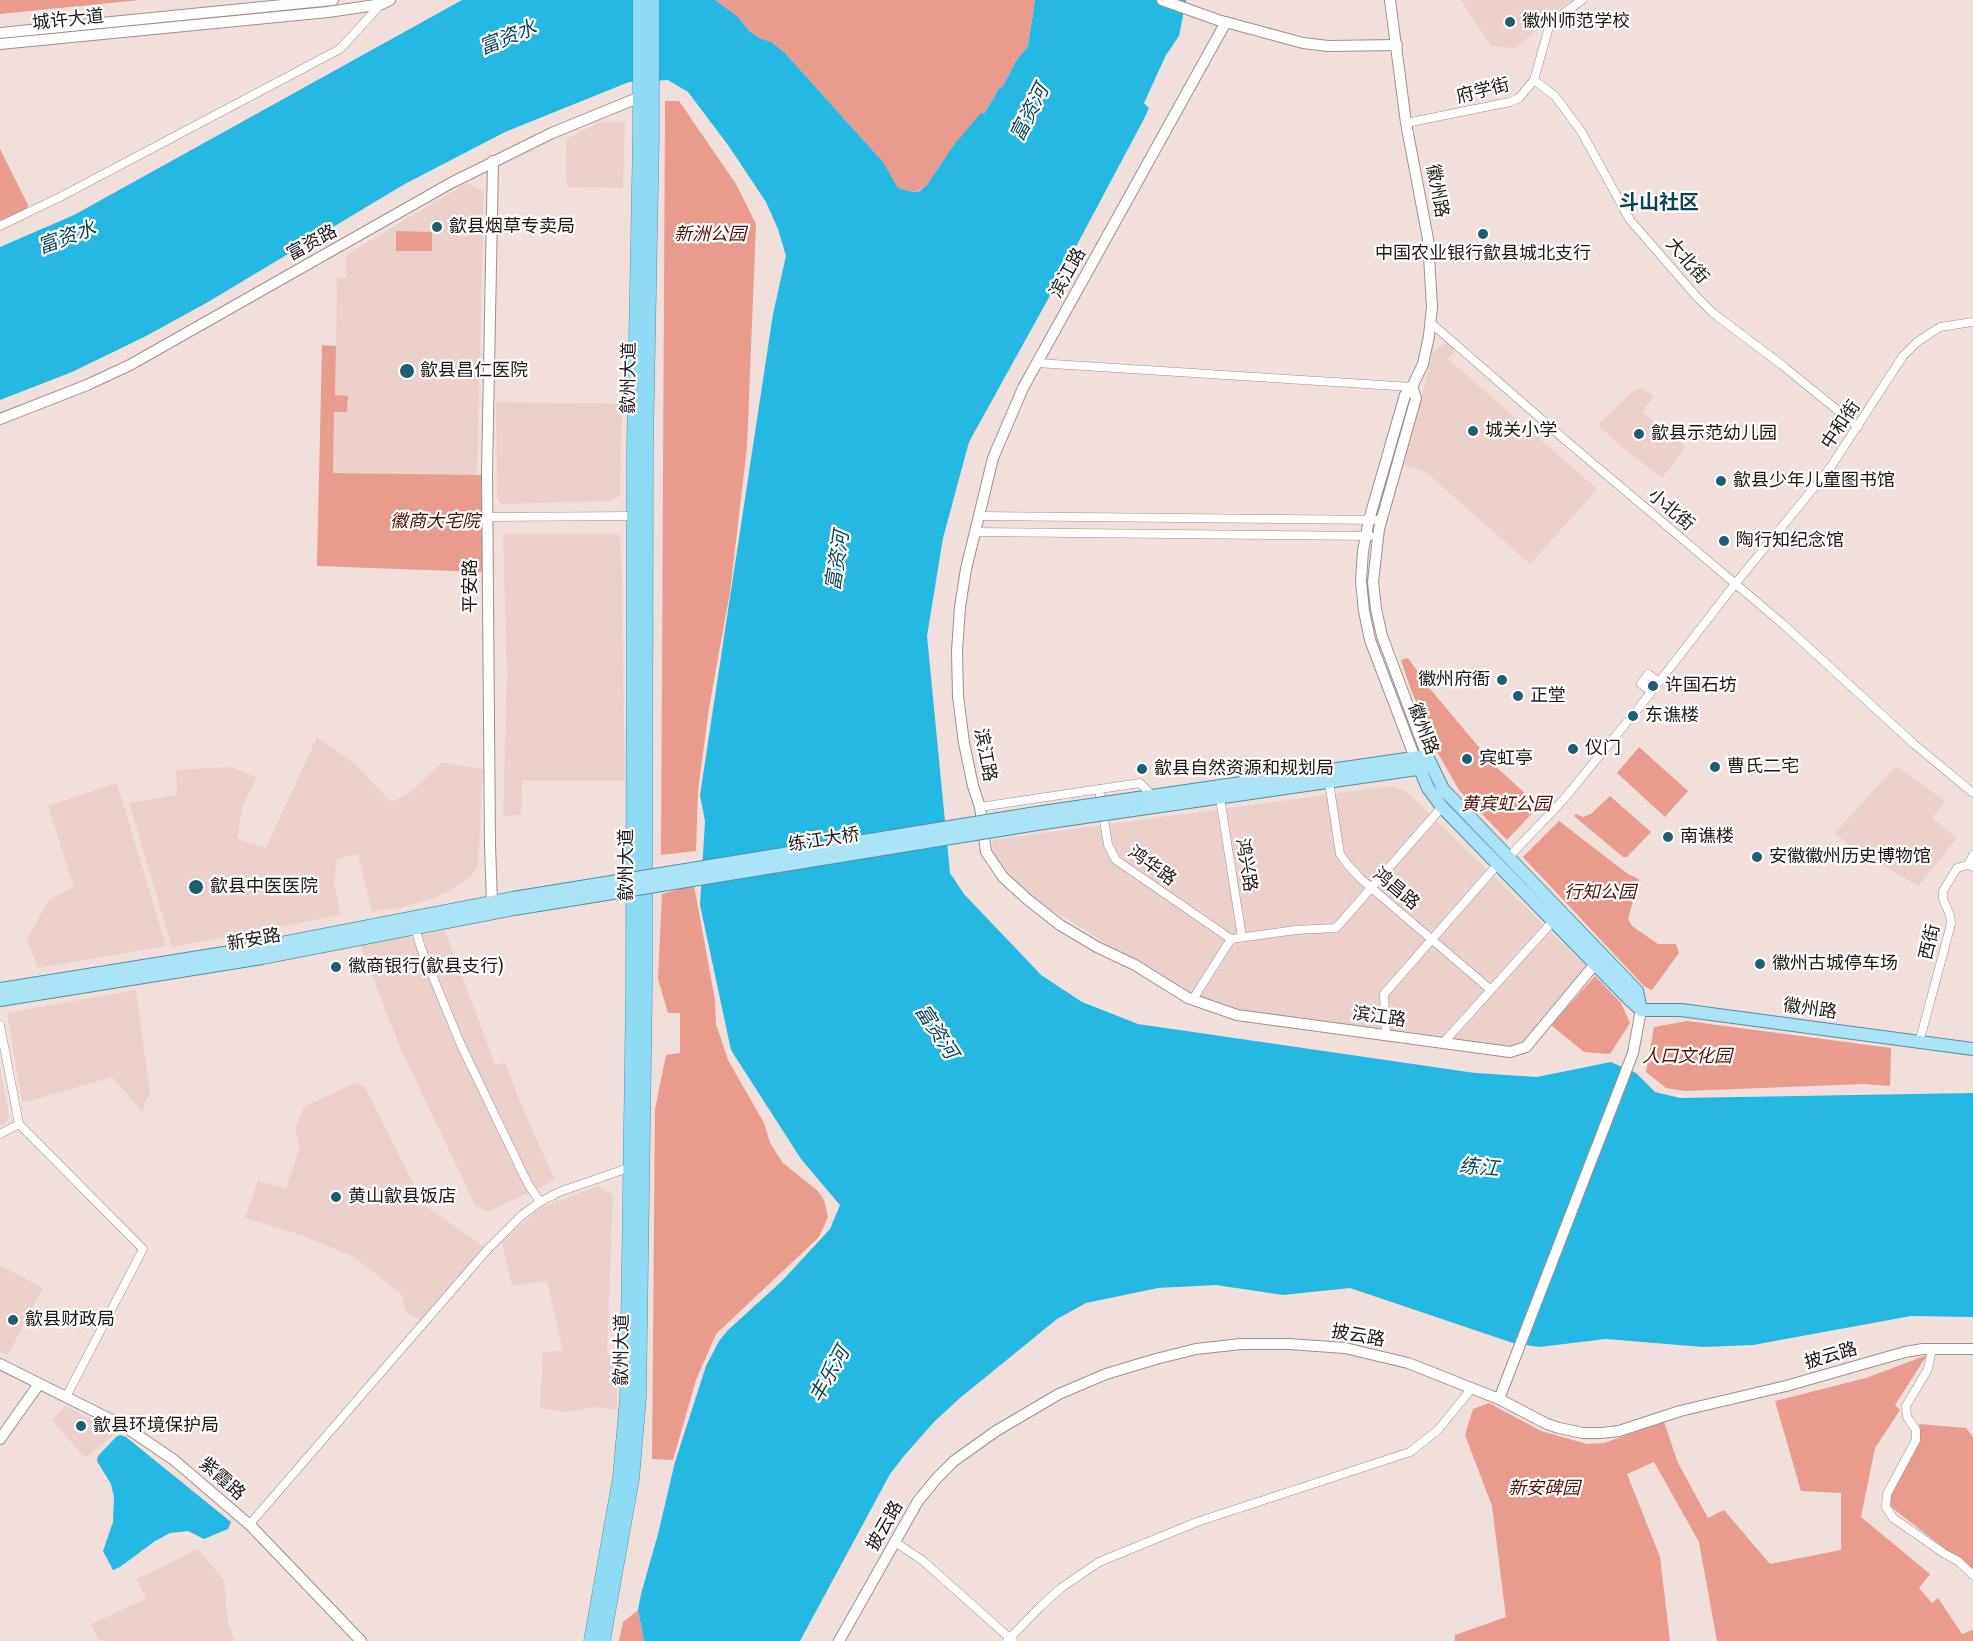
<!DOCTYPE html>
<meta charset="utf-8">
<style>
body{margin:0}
canvas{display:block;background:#f1dfdb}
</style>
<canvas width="1973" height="1641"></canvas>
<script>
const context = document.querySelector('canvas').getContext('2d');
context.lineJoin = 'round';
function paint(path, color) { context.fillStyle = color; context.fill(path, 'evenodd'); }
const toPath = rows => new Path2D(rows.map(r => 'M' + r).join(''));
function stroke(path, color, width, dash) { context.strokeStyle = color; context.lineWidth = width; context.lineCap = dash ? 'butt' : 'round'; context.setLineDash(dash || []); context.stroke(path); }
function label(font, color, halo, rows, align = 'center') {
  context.font = font + ' Literata,"Noto Sans SC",serif'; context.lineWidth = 4.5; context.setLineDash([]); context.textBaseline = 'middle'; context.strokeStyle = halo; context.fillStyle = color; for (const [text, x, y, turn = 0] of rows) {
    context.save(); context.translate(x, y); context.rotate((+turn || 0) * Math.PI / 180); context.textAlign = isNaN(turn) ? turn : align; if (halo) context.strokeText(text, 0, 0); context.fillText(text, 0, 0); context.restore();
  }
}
paint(toPath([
 [1461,0,1573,0,1547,17,1541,27,1515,48,1491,46],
 [600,122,625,122,623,188,567,187,566,139],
 [467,183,484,191,477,475,333,473,334,411,347,412,348,396,335,396,337,278,346,278,346,255],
 [1448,341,1457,349,1448,359,1597,489,1530,564,1426,472,1404,465,1433,352],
 [1641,388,1654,396,1642,412,1686,446,1662,478,1617,443,1598,425,1633,391],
 [496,402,622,404,620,496,610,501,501,504,497,497],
 [503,534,618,534,621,542,625,781,522,781,521,815,503,816,507,674],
 [317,737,356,765,391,802,408,794,442,763,483,769,478,864,473,874,456,887,434,898,400,908,372,911,358,854,337,859,334,883,341,915,172,947,129,803,177,795,176,770,230,767,257,777,243,805,237,839,266,848],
 [1896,766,1945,801,1932,818,1957,838,1918,886,1848,844,1835,833],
 [117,783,166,946,38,968,27,939,49,900,74,887,48,806],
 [1392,786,1407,792,1588,968,1517,1048,1232,1010,1190,996,1027,894,995,863,992,840],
 [445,931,495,1064,505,1063,523,1109,555,1180,488,1212,475,1205,400,1047,360,945],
 [136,990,150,1093,144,1105,143,1113,112,1077,22,1103,7,1013],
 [0,1066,9,1116,6,1123,0,1126],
 [354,1083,365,1087,424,1205,485,1247,421,1321,406,1311,401,1294,354,1257,304,1236,245,1218,258,1181,286,1188,300,1147,295,1129,304,1107],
 [598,1186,613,1195,607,1354,618,1355,617,1410,597,1407,566,1412,540,1408,543,1352,563,1351,547,1281,512,1286,502,1242,539,1208],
 [0,1265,43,1288,8,1355,0,1352],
 [65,1406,114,1432,112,1437,85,1458,52,1420],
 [198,1549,224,1580,228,1624,235,1641,99,1641,91,1624,146,1599,137,1579]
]), '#ebd0cb');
paint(toPath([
 [0,0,140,0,0,14],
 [715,0,1035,0,1028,46,1016,61,1002,88,1000,87,984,114,953,146,927,185,923,189,913,192,898,188,883,162,784,52,771,42,758,38,749,31,737,16],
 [665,101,679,101,736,184,756,224,747,447,730,592,709,708,698,791,696,851,661,855],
 [0,149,28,205,26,211,0,221],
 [396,231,432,232,432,251,396,251],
 [322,345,336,346,335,395,348,396,347,412,334,412,333,473,483,475,483,567,481,572,317,566],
 [1408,658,1431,690,1493,764,1529,797,1537,808,1507,840,1459,790,1436,750,1410,687,1401,660],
 [1639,747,1688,791,1665,817,1617,773],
 [1610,796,1651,832,1627,857,1623,857,1574,816,1576,814,1583,817,1591,814],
 [1559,821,1628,874,1639,879,1628,919,1632,926,1658,944,1676,944,1679,953,1652,990,1644,986,1523,857],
 [694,885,715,1000,716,1024,728,1060,764,1123,770,1143,783,1163,818,1191,824,1200,828,1217,819,1237,716,1334,696,1380,673,1460,652,1459,655,1109,666,1055,680,1053,680,1013,668,1013,658,979,662,894],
 [1595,976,1621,1003,1630,1023,1610,1054,1584,1052,1551,1025],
 [1687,1021,1891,1048,1890,1086,1864,1084,1685,1091,1666,1088,1646,1072,1654,1027],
 [1927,1355,1895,1405,1900,1410,1875,1448,1861,1517,1930,1574,1919,1588,1932,1603,1938,1598,1962,1634,1973,1630,1973,1641,1717,1641,1699,1542,1654,1462,1627,1474,1660,1557,1670,1641,1455,1641,1455,1635,1506,1617,1492,1506,1465,1435,1473,1409,1489,1403,1541,1431,1587,1444,1604,1443,1664,1422,1678,1463,1708,1518,1724,1510,1770,1564,1841,1550,1841,1493,1801,1491,1775,1401,1866,1378],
 [1919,1424,1966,1428,1973,1437,1973,1574,1954,1556,1891,1507,1890,1497,1920,1441],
 [638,1610,644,1641,619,1641,623,1622]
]), '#e99c8d');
paint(toPath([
 [462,0,715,0,737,16,749,31,759,38,771,42,784,52,883,162,898,188,913,192,920,191,927,185,953,146,981,113,984,114,1000,87,1002,88,1016,61,1028,46,1035,0,1186,0,1179,36,1166,55,1144,103,1149,108,1145,117,1047,301,969,442,943,538,927,636,950,873,964,894,1041,975,1082,1002,1138,1024,1475,1073,1537,1077,1611,1062,1636,1073,1655,1092,1680,1098,1973,1093,1973,1317,1911,1316,1753,1345,1703,1347,1606,1339,1539,1347,1513,1343,1350,1288,1283,1295,1216,1285,1158,1288,1086,1303,1057,1319,960,1398,934,1422,904,1456,890,1474,800,1641,644,1641,638,1610,641,1594,658,1534,675,1462,706,1366,719,1341,728,1330,782,1281,830,1229,840,1205,801,1159,731,1050,700,905,705,821,700,795,773,314,786,256,778,229,766,202,728,145,688,92,668,80,629,82,505,132,403,185,208,302,146,336,72,372,0,400,0,247,74,215],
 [120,1435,126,1437,231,1522,228,1529,204,1539,188,1531,170,1533,155,1541,120,1567,113,1570,103,1551,113,1522,114,1497,111,1484,97,1461,98,1456,116,1437]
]), '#25b8e3');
stroke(toPath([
 [1627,722,1638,709]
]), '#d1c1bd', 8, [8, 4]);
const minor = toPath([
 [1534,80,1555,96,1581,131,1630,220,1696,296,1713,313,1782,365,1858,427],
 [1406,123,1510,102,1519,98,1534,80,1549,27,1553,21,1582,0],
 [0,226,62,196,340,49,382,3],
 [1431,323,1570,444,1783,624,1914,744,1973,793],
 [1037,363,1412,387],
 [979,516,1382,520],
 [487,517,634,516],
 [975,532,1370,536],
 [1638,709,1651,692,1641,684,1648,674,1659,682,1735,584,1830,468,1903,356,1917,342,1940,327,1973,322],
 [1329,782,1340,854,1347,864,1361,879,1491,990],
 [1099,789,1108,845,1116,860,1231,939],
 [1220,798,1242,937],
 [980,807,1140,783,1153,796],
 [1508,858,1564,799,1627,722],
 [1968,865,1973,855],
 [415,928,421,948,461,1045,528,1184,540,1202],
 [1231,939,1296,930,1336,928,1442,807],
 [1193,999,1231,939],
 [0,1025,19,1124,143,1249,66,1397],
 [1386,1034,1384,994,1498,864],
 [1443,1043,1553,921],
 [1919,1043,1951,924,1950,915,1943,899,1943,891,1957,868,1968,865,1973,867],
 [0,1134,19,1124],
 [1932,1349,1928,1369,1906,1406,1907,1417,1916,1430,1916,1440,1887,1494,1886,1507,1893,1518,1945,1554,1958,1561,1973,1575],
 [249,1525,487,1250,522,1215,540,1202,559,1192,631,1167],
 [895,1542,922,1560,1013,1641],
 [1007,1641,1039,1608,1061,1588,1099,1562,1197,1522,1410,1452,1438,1430,1472,1388]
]);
const tertiary = toPath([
 [1162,0,1218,20,1303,43,1328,46,1397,45],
 [1226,22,1023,388,993,458,966,569,960,607,957,651,958,696,964,743,973,786,980,807,986,852,1003,877,1027,899,1060,925,1097,947,1135,965,1188,998,1237,1015,1510,1052,1526,1047,1595,964],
 [0,419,87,385,130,365,451,183,552,133,640,97],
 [492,902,490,845,487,472,493,161],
 [0,1364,124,1426,174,1460,251,1526,361,1641],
 [1499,1399,1633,1053,1641,1010],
 [0,1439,39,1384],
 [839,1641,918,1501,936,1479,954,1461,996,1431,1059,1394,1106,1374,1156,1359,1196,1349,1241,1344,1289,1344,1345,1348,1408,1363,1499,1399,1547,1424,1559,1428,1583,1433,1601,1433,1619,1431,1680,1411,1786,1386,1905,1352,1923,1349,1973,1349]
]);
const secondary = toPath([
 [1390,0,1406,123,1428,239,1432,307,1429,336,1423,364,1412,387,1405,395,1369,520,1363,551,1361,581,1364,611,1370,640,1415,758],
 [0,33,333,0],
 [0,44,328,12,382,4,390,0],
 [1412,387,1416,398,1379,529,1373,582,1376,609,1382,636,1427,756]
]);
const primary = toPath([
 [1415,758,1428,788,1442,807,1629,999,1641,1010,1681,1010,1973,1049],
 [1138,798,1427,756,1443,789,1637,991,1641,1010],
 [1140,809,1424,768],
 [0,989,261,947,513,898],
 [0,1000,262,958,514,909]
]);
const trunk = toPath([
 [591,1641,620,1477,627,1398,633,990,634,446,640,135,640,0],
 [603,1641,632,1479,639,1398,645,990,646,446,652,135,652,0]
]);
stroke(minor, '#a0908c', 9);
stroke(tertiary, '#a0908c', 12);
stroke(secondary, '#a0908c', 12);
stroke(primary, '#5590a5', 14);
stroke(trunk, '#5590a5', 15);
stroke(minor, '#fff', 8);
stroke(tertiary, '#fff', 10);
stroke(secondary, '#fff', 10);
stroke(primary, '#abe3f7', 12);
stroke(trunk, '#8fdaf4', 14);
const primaryBridge = toPath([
 [513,898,1036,813,1138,798],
 [514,909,1037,824,1140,809]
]);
stroke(primaryBridge, '#5590a5', 14, []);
stroke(primaryBridge, '#abe3f7', 12);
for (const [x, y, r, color] of [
 [1510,22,6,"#1e5e73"],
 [437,227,6,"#1e5e73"],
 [1483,234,6,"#1e5e73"],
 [407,371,8,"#1e5e73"],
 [1473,431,6,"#1e5e73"],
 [1639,434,6,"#1e5e73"],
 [1721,481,6,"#1e5e73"],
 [1724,541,6,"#1e5e73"],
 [1502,680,6,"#1e5e73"],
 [1653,686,6,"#1e5e73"],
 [1518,696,6,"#1e5e73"],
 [1633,716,6,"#1e5e73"],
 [1573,749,6,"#1e5e73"],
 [1467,759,6,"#1e5e73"],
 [1715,767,6,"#1e5e73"],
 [1142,769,6,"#1e5e73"],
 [1668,837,6,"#1e5e73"],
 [1757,857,6,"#1e5e73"],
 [196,887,8,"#1e5e73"],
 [1760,964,6,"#1e5e73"],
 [336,967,6,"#1e5e73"],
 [336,1197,6,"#1e5e73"],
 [13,1320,6,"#1e5e73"],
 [81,1426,6,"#1e5e73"]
]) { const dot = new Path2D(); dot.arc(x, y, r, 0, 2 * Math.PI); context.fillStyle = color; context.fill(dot); stroke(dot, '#fff', 2); }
label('18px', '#1e1816', '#fff', [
 ["城许大道",68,20,-6],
 ["府学街",1483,91,-14],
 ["徽州路",1437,191,79],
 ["富资路",312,243,-29],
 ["大北街",1687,261,49],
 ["滨江路",1068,273,-61],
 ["歙州大道",629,378,-89],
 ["中和街",1841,425,-56],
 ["小北街",1671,510,40],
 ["平安路",471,586,-90],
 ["徽州路",1423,729,69],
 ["滨江路",985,755,79],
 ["练江大桥",824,840,-9],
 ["歙州大道",627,865,-90],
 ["鸿兴路",1246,865,81],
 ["鸿华路",1152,866,36],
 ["鸿昌路",1396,889,40],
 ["新安路",254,940,-10],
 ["西街",1930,942,-77],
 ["徽州路",1810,1009,8],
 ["滨江路",1379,1017,8],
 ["披云路",1358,1336,10],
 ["歙州大道",622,1350,-89],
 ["披云路",1831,1356,-16],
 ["紫霞路",222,1479,41],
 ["披云路",885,1526,-60]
]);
label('18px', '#1e1816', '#fff', [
 ["徽州师范学校",1522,22],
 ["歙县烟草专卖局",449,227],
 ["中国农业银行歙县城北支行",1483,254,"center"],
 ["歙县昌仁医院",420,371],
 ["城关小学",1485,431],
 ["歙县示范幼儿园",1651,434],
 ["歙县少年儿童图书馆",1733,481],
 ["陶行知纪念馆",1736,541],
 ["徽州府衙",1490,680,"right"],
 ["许国石坊",1665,686],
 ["正堂",1530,696],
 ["东谯楼",1645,716],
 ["仪门",1585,749],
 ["宾虹亭",1479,759],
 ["曹氏二宅",1727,767],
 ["歙县自然资源和规划局",1154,769],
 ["南谯楼",1680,837],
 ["安徽徽州历史博物馆",1769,857],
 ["歙县中医医院",210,887],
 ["徽州古城停车场",1772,964],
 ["徽商银行(歙县支行)",348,967],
 ["黄山歙县饭店",348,1197],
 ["歙县财政局",25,1320],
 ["歙县环境保护局",93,1426]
], 'left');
label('italic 18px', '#511208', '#fff', [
 ["新洲公园",710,235],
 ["徽商大宅院",435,522],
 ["黄宾虹公园",1506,805],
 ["行知公园",1600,893],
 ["人口文化园",1687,1057],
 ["新安碑园",1544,1489]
]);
label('italic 20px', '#0c4759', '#fff', [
 ["富资水",508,38,-22],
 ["富资河",1030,113,-63],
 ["富资水",67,238,-20],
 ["富资河",838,561,-81],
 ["富资河",936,1032,57],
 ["练江",1479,1168,5],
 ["丰乐河",830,1375,-61]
]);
label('bold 20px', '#0e4353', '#fff', [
 ["斗山社区",1659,203]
]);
</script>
